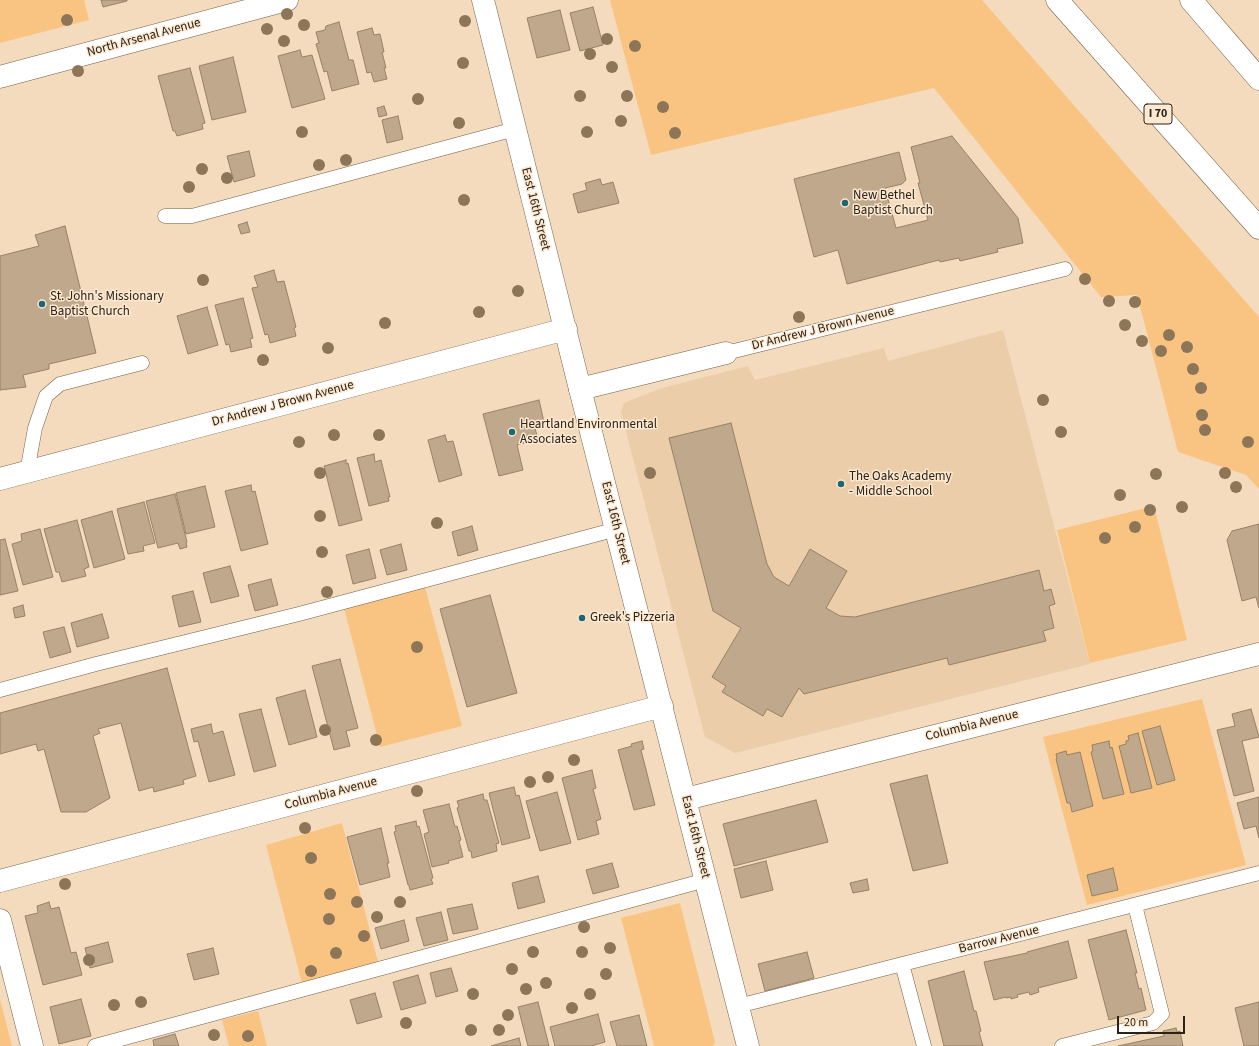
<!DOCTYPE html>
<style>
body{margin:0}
#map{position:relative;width:1259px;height:1046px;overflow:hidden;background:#f4dbbd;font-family:"Source Sans 3",sans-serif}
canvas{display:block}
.scale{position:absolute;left:1117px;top:1016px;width:68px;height:18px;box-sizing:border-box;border:2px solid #2b2217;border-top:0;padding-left:5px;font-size:12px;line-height:14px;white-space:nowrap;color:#2b2217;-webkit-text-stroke:3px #fde9d1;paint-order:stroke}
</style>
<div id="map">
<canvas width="1259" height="1046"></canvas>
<div class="scale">20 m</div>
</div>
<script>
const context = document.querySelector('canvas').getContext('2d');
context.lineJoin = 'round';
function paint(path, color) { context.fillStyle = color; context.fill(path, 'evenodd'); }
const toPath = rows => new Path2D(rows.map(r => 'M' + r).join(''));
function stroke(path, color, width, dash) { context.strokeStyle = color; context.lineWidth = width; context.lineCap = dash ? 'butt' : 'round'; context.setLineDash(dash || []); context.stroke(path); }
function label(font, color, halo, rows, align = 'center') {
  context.font = font + ' "Source Sans 3",sans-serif'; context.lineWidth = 3; context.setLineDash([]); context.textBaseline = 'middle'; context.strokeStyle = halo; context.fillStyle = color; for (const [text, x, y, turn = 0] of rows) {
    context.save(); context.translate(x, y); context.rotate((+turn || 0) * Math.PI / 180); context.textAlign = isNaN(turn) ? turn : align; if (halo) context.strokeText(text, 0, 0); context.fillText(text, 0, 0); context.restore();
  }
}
paint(toPath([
 [1003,330,1090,664,735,753,705,737,621,412,624,403,662,388,748,366,755,380,884,348,888,361]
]), '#ebcda9');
paint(toPath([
 [0,0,84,0,89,20,0,43],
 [610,0,982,0,1259,317,1259,489,1246,475,1178,452,1137,295,1101,297,934,88,651,155],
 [1154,506,1187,640,1090,663,1057,530],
 [425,587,462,726,380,747,344,608],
 [1202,699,1246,865,1087,905,1043,737],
 [342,823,378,962,302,983,266,845],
 [680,903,715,1042,713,1046,654,1046,621,918],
 [0,999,12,1046,0,1046],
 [258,1011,267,1046,229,1046,222,1020]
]), '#f9c481');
const building = toPath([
 [101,0,127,0,127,1,103,7,101,0],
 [593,7,603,45,580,51,570,13,593,7],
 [560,10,570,50,537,58,527,18,560,10],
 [339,22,349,60,353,60,359,84,332,91,327,71,324,72,316,44,319,43,316,32,325,30,326,26,339,22],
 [372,28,374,35,380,34,384,52,382,52,386,68,384,68,387,79,374,82,371,72,367,73,357,32,372,28],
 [300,50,302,57,312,55,325,99,292,108,278,56,300,50],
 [233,57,246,112,212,120,199,66,233,57],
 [190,68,205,123,202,124,203,129,177,136,175,131,173,131,158,76,190,68],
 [384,106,387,115,379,117,377,108,384,106],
 [398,116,403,139,387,143,382,120,398,116],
 [952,136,1018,218,1023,243,997,249,998,252,960,261,959,258,940,262,939,260,847,284,838,250,814,257,794,179,899,152,906,180,902,184,885,188,896,228,928,220,918,183,920,183,911,147,952,136],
 [249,151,255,176,234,182,227,156,249,151],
 [600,179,602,185,613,182,619,203,578,213,573,194,587,190,585,183,600,179],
 [247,222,250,232,241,234,238,225,247,222],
 [65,226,96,353,49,364,49,369,23,375,26,387,0,390,0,256,39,246,35,235,65,226],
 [274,270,277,282,284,281,296,327,294,328,296,336,270,343,268,334,265,335,252,288,258,287,254,276,274,270],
 [243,298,253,338,250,339,252,347,231,352,229,344,226,345,215,305,243,298],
 [207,307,218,345,188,354,177,316,207,307],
 [539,400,544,422,534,425,538,439,517,445,523,470,499,476,483,414,539,400],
 [731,423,767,564,774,577,789,586,810,549,847,571,826,608,840,616,855,617,1039,570,1044,591,1051,589,1055,604,1049,606,1054,628,1043,631,1046,641,949,665,947,658,804,694,799,688,782,717,767,709,763,716,722,692,726,686,712,677,741,628,713,611,669,438,731,423],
 [445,435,447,442,453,441,462,475,439,482,428,440,445,435],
 [374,454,375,462,381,460,390,497,388,497,389,501,369,506,357,458,374,454],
 [346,460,346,464,348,463,362,520,339,526,324,466,346,460],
 [251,485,252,492,255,491,268,544,241,551,225,491,251,485],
 [205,486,215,527,186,534,176,493,205,486],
 [175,494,187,542,186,542,187,547,180,549,178,543,158,548,146,501,175,494],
 [144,502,155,543,143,546,144,551,128,554,117,509,144,502],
 [112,511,125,559,94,568,81,520,112,511],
 [77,520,89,567,84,569,86,576,62,582,59,572,56,572,44,529,77,520],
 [1259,524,1259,608,1256,597,1242,601,1227,540,1232,531,1259,524],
 [472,526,478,550,458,556,452,532,472,526],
 [40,529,53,577,23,585,12,544,22,541,21,534,40,529],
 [5,539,18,591,0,595,0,540,5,539],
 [401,544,407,570,387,575,380,550,401,544],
 [369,549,376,578,353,584,346,555,369,549],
 [230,566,239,596,211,603,203,573,230,566],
 [271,579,278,605,255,611,248,585,271,579],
 [193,591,201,622,179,627,172,596,193,591],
 [490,595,517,693,467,707,440,609,490,595],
 [23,605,25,616,15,618,13,608,23,605],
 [102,614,109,638,77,647,71,623,102,614],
 [64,627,71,652,50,658,43,632,64,627],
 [340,659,358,728,346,731,350,746,334,750,312,666,340,659],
 [167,668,196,776,183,780,184,784,154,792,153,787,139,791,121,723,98,729,100,733,93,736,110,798,86,812,61,812,44,749,38,751,36,744,0,754,0,713,167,668],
 [305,690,317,737,289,745,276,698,305,690],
 [261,709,276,766,254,772,239,714,261,709],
 [1251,709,1259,737,1242,741,1254,791,1234,796,1217,730,1235,726,1232,714,1251,709],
 [211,724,213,734,223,731,235,775,209,782,198,741,194,742,191,729,211,724],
 [1160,726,1175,780,1157,785,1142,731,1160,726],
 [1138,733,1152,788,1131,793,1119,746,1126,744,1126,741,1129,740,1128,736,1138,733],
 [642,741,644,749,641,750,655,805,634,810,618,750,632,746,631,744,642,741],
 [1109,741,1110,748,1112,747,1124,794,1103,799,1091,752,1093,751,1092,745,1109,741],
 [1066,751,1067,755,1080,752,1093,806,1072,812,1070,803,1067,803,1056,759,1057,759,1056,754,1066,751],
 [592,770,596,788,593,789,601,819,596,821,599,834,578,840,562,778,592,770],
 [927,775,948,863,913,871,890,784,927,775],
 [514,787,516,796,519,795,530,838,502,845,489,793,514,787],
 [557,792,571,843,540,851,526,801,557,792],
 [483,794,484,800,487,800,499,843,496,844,497,851,472,858,471,851,469,851,457,808,459,807,457,801,483,794],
 [1259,797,1259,838,1256,826,1244,829,1237,803,1259,797],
 [816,800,828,842,734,866,723,824,816,800],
 [449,804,455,827,457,826,461,840,459,841,463,857,448,861,449,863,432,867,424,834,429,832,423,810,449,804],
 [416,821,417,827,419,826,433,878,431,879,433,884,410,890,409,885,408,885,394,832,396,831,395,826,416,821],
 [381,828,389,863,387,863,390,877,360,885,347,837,381,828],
 [766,861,773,890,741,898,734,869,766,861],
 [612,863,619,887,593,894,586,870,612,863],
 [1113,868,1118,890,1092,896,1087,875,1113,868],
 [538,876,545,902,518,909,512,883,538,876],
 [867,879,869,890,853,893,850,883,867,879],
 [49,902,51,909,59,907,71,953,76,952,82,975,43,985,25,916,38,913,37,906,49,902],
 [472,904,478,929,453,934,447,909,472,904],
 [441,912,448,940,424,946,416,918,441,912],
 [404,920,409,941,381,949,375,928,404,920],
 [1126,930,1137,973,1135,973,1139,989,1141,988,1146,1010,1109,1020,1088,940,1126,930],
 [1068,941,1077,978,1038,988,1039,992,1030,995,1029,992,1017,995,1018,997,1011,999,1011,997,1006,998,1006,997,994,1000,984,962,1027,953,1027,952,1068,941],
 [108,942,113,962,90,968,85,948,108,942],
 [213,948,219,974,194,980,187,954,213,948],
 [807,952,814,978,765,991,758,964,807,952],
 [451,968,458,991,436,997,430,973,451,968],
 [964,971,974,1011,976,1011,981,1031,979,1032,983,1046,944,1046,928,981,964,971],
 [418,975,426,1003,401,1010,393,982,418,975],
 [375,993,382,1017,357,1024,350,1000,375,993],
 [81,999,91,1036,59,1044,50,1007,81,999],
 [538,1002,549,1046,528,1046,518,1007,538,1002],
 [1259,1002,1259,1046,1244,1046,1235,1008,1259,1002],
 [598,1014,605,1042,591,1046,555,1046,550,1027,598,1014],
 [639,1015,647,1046,617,1046,610,1022,639,1015],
 [1176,1028,1177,1032,1180,1031,1183,1046,1118,1046,1164,1036,1163,1031,1176,1028],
 [175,1034,179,1046,154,1046,153,1040,175,1034],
 [519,1038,521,1046,491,1046,519,1038]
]);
paint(building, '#bfa88b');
stroke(building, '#988166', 1);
const service = toPath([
 [165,216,192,216,515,129],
 [726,353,1065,269],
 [27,472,35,428,46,396,60,384,142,363],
 [0,690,96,664,299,614,617,529],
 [902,964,924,1046],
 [738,1006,1259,873],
 [95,1046,706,880],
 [1062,1046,1153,1023,1162,1014,1135,905]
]);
const minor = toPath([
 [0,77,287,0],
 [580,389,726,353],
 [686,799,1259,654],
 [0,881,662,706],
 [0,920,32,1046]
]);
const secondary = toPath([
 [483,0,580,389,748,1046],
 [0,479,566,329]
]);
const motorway = toPath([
 [1057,0,1259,228],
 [1191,0,1259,79]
]);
stroke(service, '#755f45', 15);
stroke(minor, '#755f45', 23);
stroke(secondary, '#755f45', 23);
stroke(motorway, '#755f45', 23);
stroke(service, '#fff', 14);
stroke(minor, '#fff', 22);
stroke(secondary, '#fff', 22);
stroke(motorway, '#fff', 22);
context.fillStyle = '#8d7658';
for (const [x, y] of [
 [287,14],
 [67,20],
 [465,21],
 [304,25],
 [267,29],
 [607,39],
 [284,41],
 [635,46],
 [590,54],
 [463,63],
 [612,67],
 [78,71],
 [580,96],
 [627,96],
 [418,99],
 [663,107],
 [621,121],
 [459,123],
 [302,132],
 [587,132],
 [675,133],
 [346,160],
 [319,165],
 [202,169],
 [227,178],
 [189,187],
 [464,200],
 [1085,279],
 [203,280],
 [518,291],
 [1109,301],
 [1135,302],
 [479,312],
 [799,317],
 [385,323],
 [1125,325],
 [1169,335],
 [1142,341],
 [1187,347],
 [328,348],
 [1161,351],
 [263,360],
 [1193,369],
 [1201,388],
 [1043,400],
 [1202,415],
 [1205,430],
 [1061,432],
 [334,435],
 [379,435],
 [299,442],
 [1248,442],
 [320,473],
 [650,473],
 [1225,473],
 [1156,474],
 [1236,487],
 [1120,495],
 [1182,507],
 [1150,510],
 [320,516],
 [437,523],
 [1135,527],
 [1105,538],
 [322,552],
 [327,592],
 [417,647],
 [325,730],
 [376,740],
 [574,760],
 [548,777],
 [530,782],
 [417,791],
 [305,828],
 [311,858],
 [65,884],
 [330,894],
 [357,902],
 [400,902],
 [377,917],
 [329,919],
 [584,927],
 [364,936],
 [610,948],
 [533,952],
 [582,952],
 [336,953],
 [89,960],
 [512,969],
 [311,971],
 [606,974],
 [546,983],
 [526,989],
 [473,994],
 [590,994],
 [141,1002],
 [114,1005],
 [572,1008],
 [508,1015],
 [406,1023],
 [471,1030],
 [499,1030],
 [214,1035],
 [248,1036]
]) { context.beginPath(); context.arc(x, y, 6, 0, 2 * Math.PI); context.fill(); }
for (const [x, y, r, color] of [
 [845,203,4,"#1f6675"],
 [42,304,4,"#1f6675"],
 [512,432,4,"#1f6675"],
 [841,484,4,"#1f6675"],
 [582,618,4,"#1f6675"]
]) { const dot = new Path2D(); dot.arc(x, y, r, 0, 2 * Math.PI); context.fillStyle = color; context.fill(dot); stroke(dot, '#fde9d1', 1.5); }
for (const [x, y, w] of [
 [1158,114,28]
]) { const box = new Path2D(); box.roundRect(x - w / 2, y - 10, w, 20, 3); context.fillStyle = '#fde9d1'; context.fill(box); stroke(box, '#2b2217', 1); }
label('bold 12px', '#2b2217', null, [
 ["I 70",1158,114]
]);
label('13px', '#2b2217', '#fde9d1', [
 ["North Arsenal Avenue",144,38,-15],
 ["East 16th Street",535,209,76],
 ["Dr Andrew J Brown Avenue",823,329,-14],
 ["Dr Andrew J Brown Avenue",283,404,-15],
 ["East 16th Street",615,523,76],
 ["Columbia Avenue",972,726,-14],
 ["Columbia Avenue",331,794,-15],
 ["East 16th Street",695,837,76],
 ["Barrow Avenue",999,940,-14]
]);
label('13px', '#2b2217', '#fde9d1', [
 ["New Bethel",853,196],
 ["Baptist Church",853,211],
 ["St. John's Missionary",50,297],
 ["Baptist Church",50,312],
 ["Heartland Environmental",520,425],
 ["Associates",520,440],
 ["The Oaks Academy",849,477],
 ["- Middle School",849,492],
 ["Greek's Pizzeria",590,618]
], 'left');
</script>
